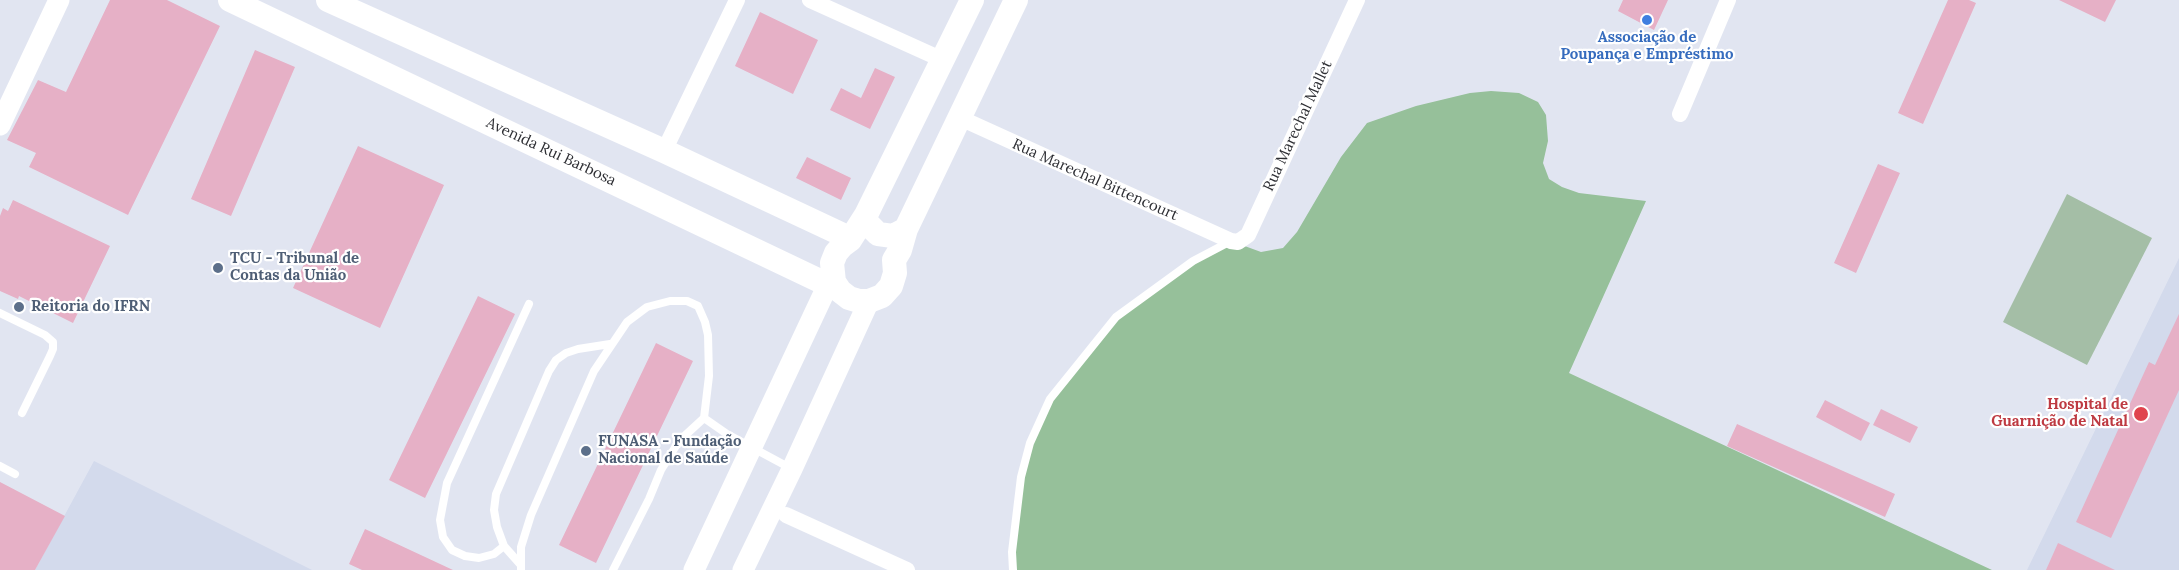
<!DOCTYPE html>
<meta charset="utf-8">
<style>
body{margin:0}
canvas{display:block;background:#e1e5f1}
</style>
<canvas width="2179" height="570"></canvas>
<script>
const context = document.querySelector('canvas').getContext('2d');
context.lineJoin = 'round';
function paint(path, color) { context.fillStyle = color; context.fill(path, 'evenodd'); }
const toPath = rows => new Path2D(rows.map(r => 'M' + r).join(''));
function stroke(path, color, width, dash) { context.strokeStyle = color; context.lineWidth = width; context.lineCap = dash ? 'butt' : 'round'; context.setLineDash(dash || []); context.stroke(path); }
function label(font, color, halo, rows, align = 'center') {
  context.font = font + ' Lora,serif'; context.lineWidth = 4.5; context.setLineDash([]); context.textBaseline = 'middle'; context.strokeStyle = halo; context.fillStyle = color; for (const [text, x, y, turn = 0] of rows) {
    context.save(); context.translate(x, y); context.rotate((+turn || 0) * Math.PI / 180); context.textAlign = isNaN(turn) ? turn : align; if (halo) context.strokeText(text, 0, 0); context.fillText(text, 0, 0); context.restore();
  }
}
paint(toPath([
 [2179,258,2179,570,2027,570],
 [94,461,312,570,35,570]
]), '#d3daec');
paint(toPath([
 [2067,194,2152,238,2087,365,2003,322]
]), '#a4bea6');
paint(toPath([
 [1491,91,1519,93,1538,102,1546,115,1548,141,1543,163,1549,179,1562,187,1579,193,1646,201,1569,373,1992,570,1013,570,1021,477,1050,399,1116,317,1159,286,1231,241,1261,252,1283,248,1297,232,1341,157,1367,123,1416,106,1470,93]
]), '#96c09a');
paint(toPath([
 [110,0,167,0,220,26,128,215,29,167,36,153,7,140,38,80,66,92],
 [1623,0,1668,0,1654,30,1618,11],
 [1948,0,1969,0,1976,3,1923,124,1898,113],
 [2059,0,2116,0,2105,22],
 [760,12,818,40,793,94,735,66],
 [255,50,295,67,231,216,191,199],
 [875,68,895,77,870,129,830,110,841,88,861,98],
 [358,146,444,185,380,328,293,288],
 [807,157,851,178,841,200,796,178],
 [1878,164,1900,173,1856,273,1834,263],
 [13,200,110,246,73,323,19,296,18,299,0,291,0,216,3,208,8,211],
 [478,296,515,314,425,498,389,480],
 [2179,314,2179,390,2111,538,2076,522,2149,362,2155,365],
 [656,343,693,361,596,563,559,545],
 [1825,400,1870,423,1861,441,1816,417],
 [1881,409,1918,427,1910,443,1873,425],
 [1737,424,1895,494,1885,517,1727,446],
 [0,482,65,516,35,570,0,570],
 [365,529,453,570,362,570,349,564],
 [2058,543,2115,570,2046,570]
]), '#e6b0c6');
stroke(toPath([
 [0,313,45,335,53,342,53,349,50,356,22,413],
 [704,418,727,434,792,469],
 [0,466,15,474],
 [504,546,494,554,479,558,465,556,452,550,443,537,440,520,447,483,529,304],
 [520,564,504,546,497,527,494,510,496,494,549,371,556,360,566,353,578,349,610,344],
 [521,570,521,547,531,515,594,371,627,322,647,307,670,301,687,301,698,306,705,322,708,335,709,376,704,418,679,441,661,470,649,499,613,570],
 [1013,570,1012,552,1021,477,1030,443,1050,399,1116,317,1193,261,1231,241]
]), '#fff', 8);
stroke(toPath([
 [810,0,943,60],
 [1680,114,1728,0],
 [960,118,1231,241,1238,242,1248,235,1357,0],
 [664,151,737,0],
 [786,515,907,570]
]), '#fff', 16);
stroke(toPath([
 [0,125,59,0],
 [694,570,824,293,834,282],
 [743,570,792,469,869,301]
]), '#fff', 21);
stroke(toPath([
 [230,0,820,281,834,282],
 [328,0,664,151,841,234,850,240],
 [972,0,866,215,850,240,842,246,836,253,832,263,834,282,840,291,849,298,859,301,869,301,882,296,891,286,895,273,894,260,900,250,906,229,1016,0],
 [866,215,867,223,878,234,893,236,906,229]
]), '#fff', 24);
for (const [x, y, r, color] of [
 [1647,20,6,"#3f7fe0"],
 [218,268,6,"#5c6f8a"],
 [19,307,6,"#5c6f8a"],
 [2141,414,8,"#e0444e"],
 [586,451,6,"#5c6f8a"]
]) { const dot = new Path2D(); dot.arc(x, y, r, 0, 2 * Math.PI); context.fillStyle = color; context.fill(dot); stroke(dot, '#fff', 2); }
label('bold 15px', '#366cbe', '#fff', [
 ["Associação de",1647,38],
 ["Poupança e Empréstimo",1647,55]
]);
label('15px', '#2e2f34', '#fff', [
 ["Rua Marechal Mallet",1298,126,-65],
 ["Avenida Rui Barbosa",551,152,25],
 ["Rua Marechal Bittencourt",1095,180,24]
]);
label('bold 15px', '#4e5e75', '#fff', [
 ["TCU - Tribunal de",230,259],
 ["Contas da União",230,276],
 ["Reitoria do IFRN",31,307],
 ["FUNASA - Fundação",598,442],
 ["Nacional de Saúde",598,459]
], 'left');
label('bold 15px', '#be3a42', '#fff', [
 ["Hospital de",2128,405],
 ["Guarnição de Natal",2128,422]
], 'right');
</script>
